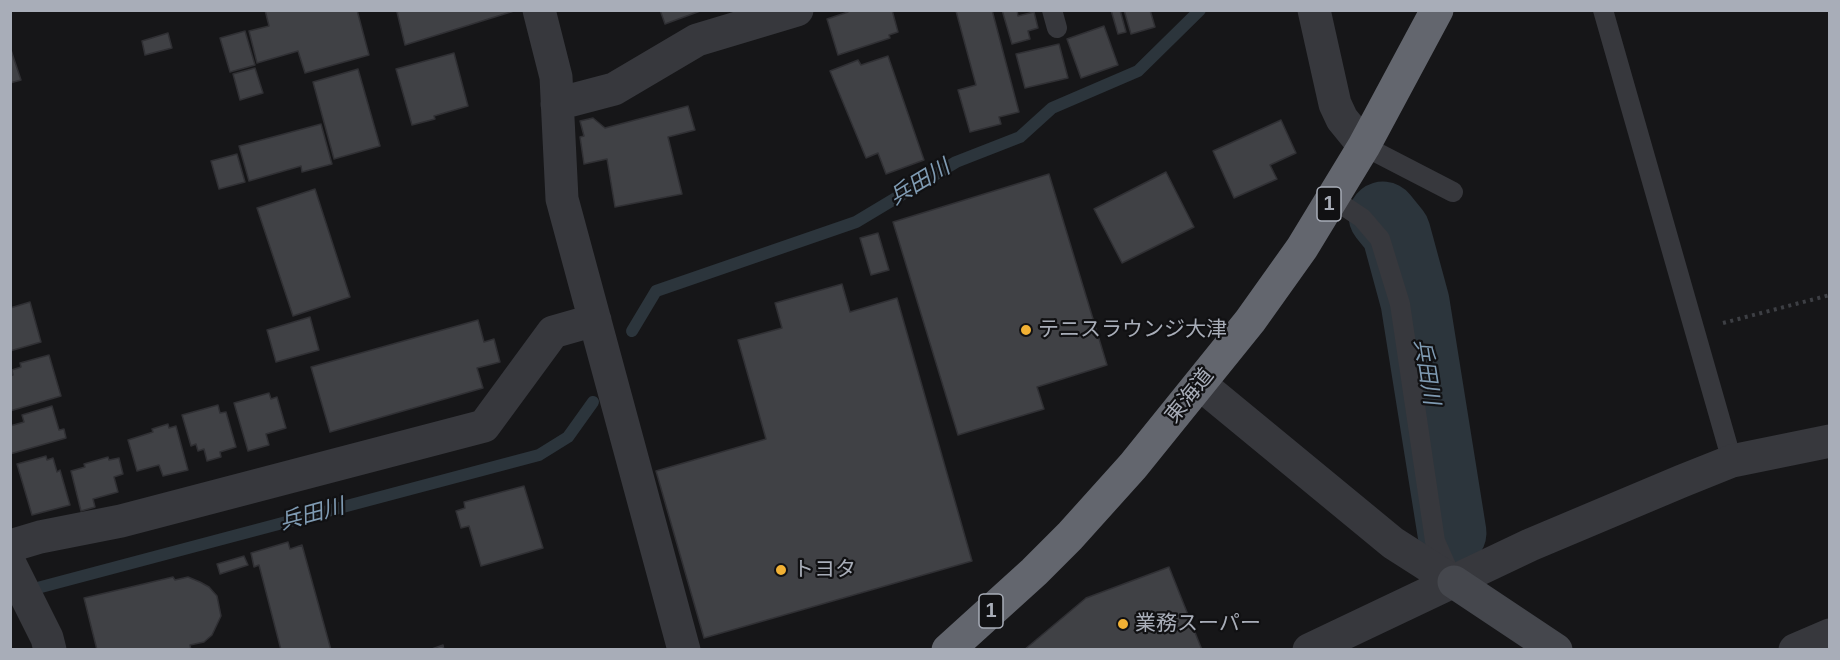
<!DOCTYPE html>
<meta charset="utf-8">
<style>
body{margin:0}
#map{position:relative;width:1840px;height:660px;overflow:hidden;background:#161618;font-family:Helvetica,sans-serif}
canvas{display:block}
.frame{position:absolute;inset:0;border:12px solid #a8adb8;pointer-events:none}
</style>
<div id="map">
<canvas width="1840" height="660"></canvas>
<div class="frame"></div>
</div>
<script>
const context = document.querySelector('canvas').getContext('2d');
context.lineJoin = 'round';
const toPath = rows => new Path2D(rows.map(r => 'M' + r).join(''));
function stroke(path, color, width, dash) { context.strokeStyle = color; context.lineWidth = width; context.lineCap = dash ? 'butt' : 'round'; context.setLineDash(dash || []); context.stroke(path); }
function paint(path, color) { context.fillStyle = color; context.fill(path, 'evenodd'); }
function label(font, color, halo, rows, align = 'center') {
  context.font = font + ' Helvetica,"Noto Sans JP",sans-serif'; context.lineWidth = 4.5; context.setLineDash([]); context.textBaseline = 'middle'; context.strokeStyle = halo; context.fillStyle = color; for (const [text, x, y, turn = 0] of rows) {
    context.save(); context.translate(x, y); context.rotate((+turn || 0) * Math.PI / 180); context.textAlign = isNaN(turn) ? turn : align; if (halo) context.strokeText(text, 0, 0); context.fillText(text, 0, 0); context.restore();
  }
}
stroke(toPath([
 [632,331,656,291,856,222,956,162,1020,137,1052,108,1138,71,1200,10],
 [26,591,539,455,568,437,593,402]
]), '#2c353c', 12);
stroke(toPath([
 [1383,216,1396,232,1415,302,1452,533]
]), '#2c353c', 69);
const building = toPath([
 [265,10,357,10,369,55,305,73,298,51,257,63,249,31,269,26,265,10],
 [403,10,514,10,514,11,405,45,397,12,403,10],
 [660,10,703,10,665,24,660,10],
 [848,10,892,10,898,32,889,35,890,38,838,55,827,19,848,12,848,10],
 [960,10,992,10,1019,112,999,117,1001,124,970,132,958,90,976,85,956,11,960,10],
 [1002,10,1017,10,1018,16,1034,12,1038,28,1028,31,1030,39,1012,44,1002,10],
 [1111,10,1120,10,1126,32,1118,34,1111,10],
 [1124,10,1150,10,1155,27,1131,34,1124,10],
 [1104,26,1118,65,1081,78,1067,39,1104,26],
 [245,31,255,65,230,72,220,38,245,31],
 [168,33,172,48,145,55,142,41,168,33],
 [1059,44,1068,78,1025,88,1016,54,1059,44],
 [10,47,21,80,10,83,10,47],
 [454,53,468,106,434,116,435,119,412,125,396,69,454,53],
 [888,56,924,160,886,174,878,153,866,158,830,71,858,60,861,65,888,56],
 [255,68,263,93,240,100,233,74,255,68],
 [358,69,380,146,334,159,313,82,358,69],
 [688,106,695,130,668,137,682,194,615,207,607,159,584,164,580,137,584,136,580,121,593,118,605,128,688,106],
 [1281,120,1296,153,1270,165,1277,179,1234,198,1213,151,1281,120],
 [321,124,332,164,302,172,301,166,249,181,239,146,321,124],
 [237,154,245,182,219,189,211,161,237,154],
 [1166,172,1194,227,1122,263,1094,209,1166,172],
 [1049,174,1107,365,1037,387,1044,409,958,435,893,222,1049,174],
 [315,189,350,297,293,316,257,208,315,189],
 [878,233,889,270,871,275,860,238,878,233],
 [842,284,850,312,897,298,972,561,704,638,656,471,766,439,738,340,782,328,775,303,842,284],
 [30,302,41,342,10,351,10,308,30,302],
 [310,317,319,350,276,362,267,330,310,317],
 [478,320,484,342,494,339,500,362,477,368,483,388,330,432,311,367,478,320],
 [49,355,61,396,10,411,10,376,13,375,12,370,21,367,20,363,49,355],
 [269,393,271,399,277,397,286,428,266,434,269,445,248,451,234,403,269,393],
 [218,405,220,413,226,412,236,447,220,452,221,457,207,461,204,449,198,451,196,444,191,446,182,415,218,405],
 [52,406,59,430,64,429,66,438,10,454,10,426,24,422,22,415,52,406],
 [168,424,169,428,176,426,188,470,163,476,159,465,137,471,128,440,153,432,152,429,168,424],
 [46,456,47,460,53,458,57,472,60,470,70,505,32,515,17,464,46,456],
 [108,457,109,460,119,458,123,474,114,477,118,492,93,499,95,507,81,511,71,471,85,467,84,464,108,457],
 [524,486,543,548,481,566,469,526,461,528,456,511,465,508,464,502,524,486],
 [288,542,290,549,302,545,331,650,281,650,259,565,254,567,251,553,288,542],
 [244,556,248,565,220,574,217,564,244,556],
 [1169,567,1202,650,1024,650,1086,598,1169,567],
 [173,577,175,580,188,577,200,582,209,587,217,596,221,616,212,635,204,642,190,645,191,650,97,650,84,598,173,577],
 [443,645,444,650,429,650,443,645]
]);
paint(building, '#404145');
stroke(building, '#303034', 1.5);
stroke(toPath([
 [1723,323,1830,295]
]), '#3d3f44', 4, [3, 4.5]);
stroke(toPath([
 [1052,10,1057,28],
 [1603,10,1732,461],
 [1364,146,1453,192],
 [1332,198,1362,218,1380,239,1400,304,1435,541,1451,577]
]), '#37383d', 20);
stroke(toPath([
 [539,10,556,77,562,199,684,650],
 [1314,10,1335,104,1342,119,1364,146],
 [557,104,614,89,697,40,797,10],
 [1200,384,1393,543,1454,582],
 [10,546,40,537,121,521,484,426,553,332,595,320],
 [10,564,47,638,50,650],
 [1309,650,1530,545,1682,481,1732,461,1830,441],
 [1795,650,1830,635]
]), '#37383d', 33);
stroke(toPath([
 [1454,582,1556,650]
]), '#45474d', 33);
stroke(toPath([
 [948,650,1034,572,1070,536,1133,466,1250,321,1302,248,1364,146,1437,10]
]), '#63666e', 33);
for (const [x, y, r, color] of [
 [1026,330,6,"#f2b134"],
 [781,570,6,"#f2b134"],
 [1123,624,6,"#f2b134"]
]) { const dot = new Path2D(); dot.arc(x, y, r, 0, 2 * Math.PI); context.fillStyle = color; context.fill(dot); stroke(dot, '#111113', 2); }
for (const [x, y, w] of [
 [1329,204,24],
 [991,611,24]
]) { const box = new Path2D(); box.roundRect(x - w / 2, y - 17, w, 34, 4.5); context.fillStyle = '#111113'; context.fill(box); stroke(box, '#a8adb8', 1.5); }
label('bold 20px', '#a8adb8', null, [
 ["1",1329,204],
 ["1",991,611]
]);
label('21px', '#a8adb8', '#111113', [
 ["テニスラウンジ大津",1038,330],
 ["トヨタ",793,570],
 ["業務スーパー",1135,624]
], 'left');
label('21px', '#a8adb8', '#111113', [
 ["東海道",1190,396,-51]
]);
label('italic 22px', '#7f9bb3', '#111113', [
 ["兵田川",920,183,-31],
 ["兵田川",1426,372,81],
 ["兵田川",312,515,-15]
]);
</script>
